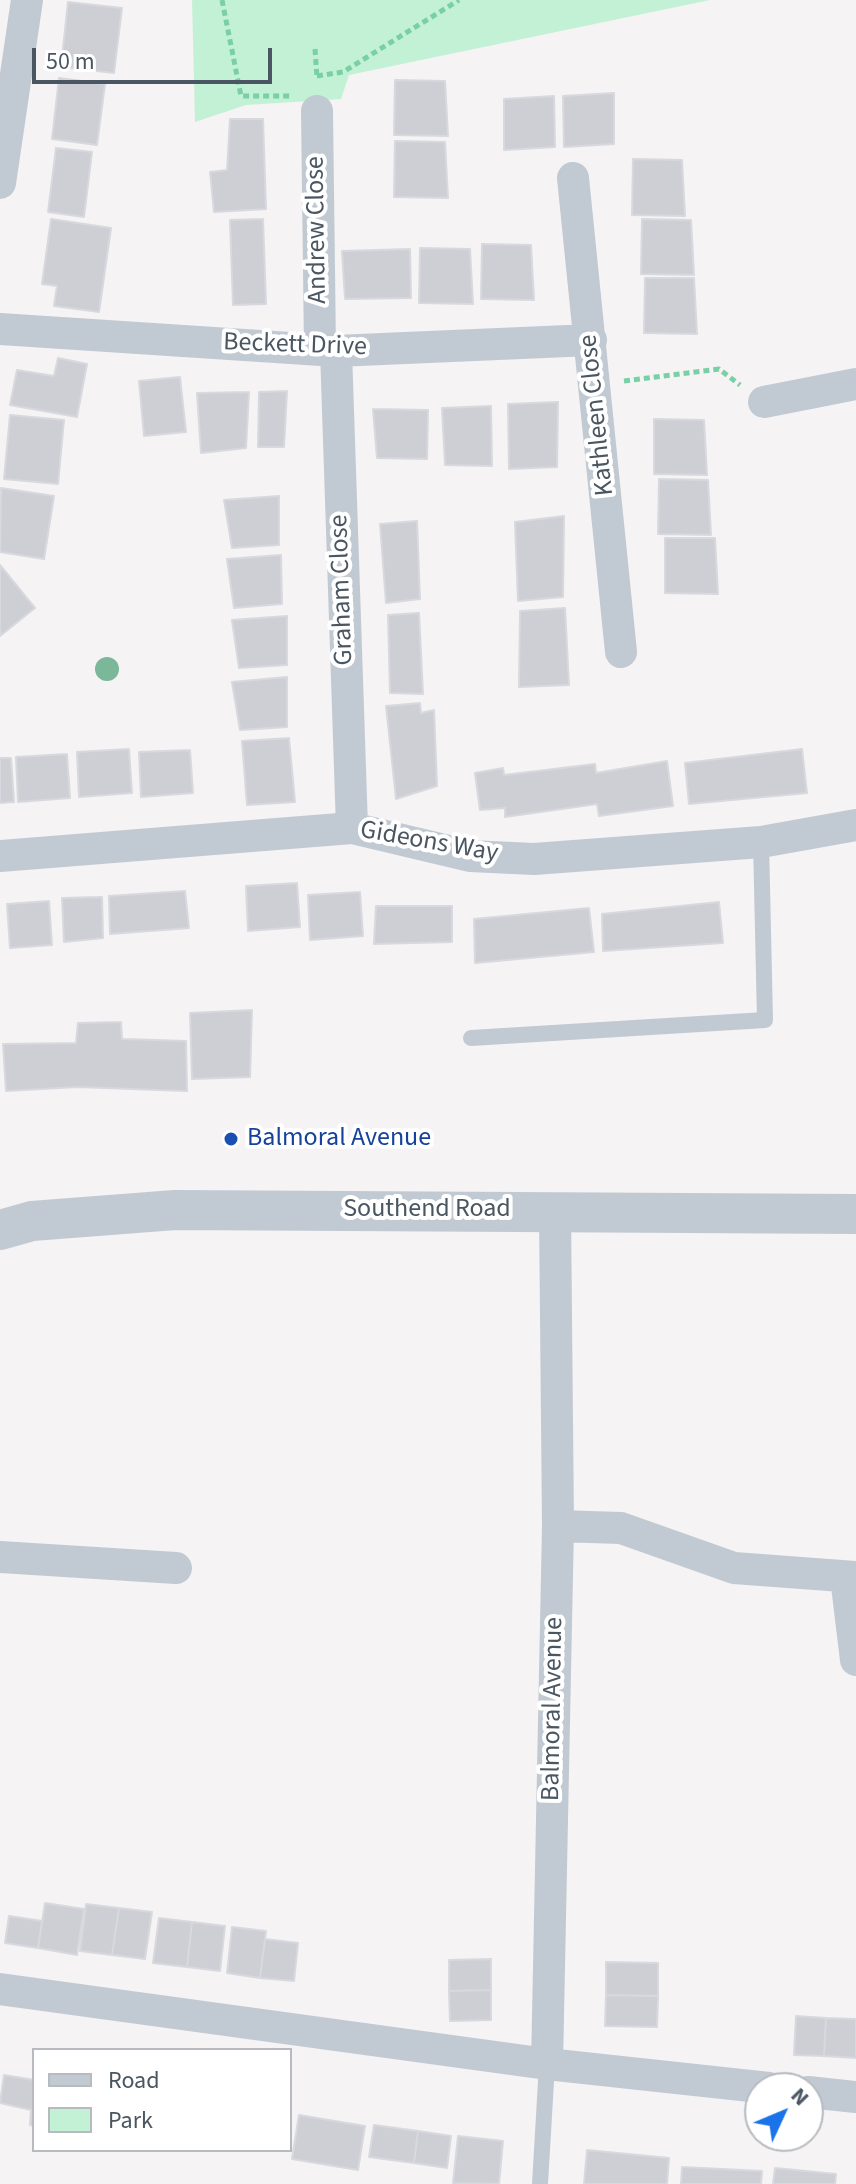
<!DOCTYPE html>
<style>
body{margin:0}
#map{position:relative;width:856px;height:2184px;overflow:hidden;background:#f5f3f3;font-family:"Source Sans 3",sans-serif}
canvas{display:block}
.legend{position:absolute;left:32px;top:2048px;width:260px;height:104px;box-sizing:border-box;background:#fff;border:2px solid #b7bbc0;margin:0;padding:10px 14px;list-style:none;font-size:24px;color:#4a5661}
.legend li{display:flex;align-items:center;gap:16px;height:40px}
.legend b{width:40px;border:2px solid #b7bbc0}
.north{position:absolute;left:744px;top:2072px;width:80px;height:80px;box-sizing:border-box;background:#fff;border:2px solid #b7bbc0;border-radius:50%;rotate:46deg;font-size:22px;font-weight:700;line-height:32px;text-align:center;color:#4a5661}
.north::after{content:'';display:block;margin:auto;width:28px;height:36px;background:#1a73e8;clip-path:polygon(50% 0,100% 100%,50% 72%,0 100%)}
.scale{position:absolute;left:32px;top:48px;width:240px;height:36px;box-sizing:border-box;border:4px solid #4a5661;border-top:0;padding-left:10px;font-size:24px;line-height:28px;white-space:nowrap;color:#4a5661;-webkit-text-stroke:6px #fff;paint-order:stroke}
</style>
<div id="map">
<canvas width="856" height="2184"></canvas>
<ul class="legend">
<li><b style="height:10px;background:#c1cad2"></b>Road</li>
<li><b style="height:22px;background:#c3f1d5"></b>Park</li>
</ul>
<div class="north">N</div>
<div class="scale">50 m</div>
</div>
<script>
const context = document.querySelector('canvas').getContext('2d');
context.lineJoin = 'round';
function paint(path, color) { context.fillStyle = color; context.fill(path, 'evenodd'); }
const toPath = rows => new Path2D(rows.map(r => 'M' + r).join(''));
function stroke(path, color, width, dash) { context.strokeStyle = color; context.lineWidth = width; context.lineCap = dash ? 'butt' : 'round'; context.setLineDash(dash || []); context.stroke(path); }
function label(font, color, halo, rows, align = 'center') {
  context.font = font + ' "Source Sans 3",sans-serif'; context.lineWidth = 8; context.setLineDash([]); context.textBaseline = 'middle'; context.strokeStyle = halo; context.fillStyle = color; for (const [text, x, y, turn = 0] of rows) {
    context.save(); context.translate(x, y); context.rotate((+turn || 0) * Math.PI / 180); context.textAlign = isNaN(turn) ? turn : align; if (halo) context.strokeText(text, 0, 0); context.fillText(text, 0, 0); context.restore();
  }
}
paint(toPath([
 [192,0,710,0,349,75,341,99,246,105,195,122]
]), '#c3f1d5');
const building = toPath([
 [68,2,122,8,114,73,61,67,68,2],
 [59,78,105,84,97,145,52,139,59,78],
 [395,80,445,81,448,136,394,135,395,80],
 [614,93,614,144,564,147,563,96,614,93],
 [554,96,555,147,504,150,504,99,554,96],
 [230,119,263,119,266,209,214,212,210,172,227,170,230,119],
 [395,141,445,142,448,198,394,197,395,141],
 [56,148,92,152,84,217,48,212,56,148],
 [633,159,682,160,685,216,632,215,633,159],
 [51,219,111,228,99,312,54,306,57,286,42,284,51,219],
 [263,219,266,304,233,305,230,220,263,219],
 [642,219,691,220,694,275,641,274,642,219],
 [482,244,531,245,534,300,481,299,482,244],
 [420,248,470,249,473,304,419,303,420,248],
 [410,249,411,298,345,299,342,251,410,249],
 [645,278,694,278,697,334,644,333,645,278],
 [58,358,87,364,77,417,10,405,17,370,54,376,58,358],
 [180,377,186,432,144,436,139,381,180,377],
 [287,391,284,447,258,447,259,392,287,391],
 [249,392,246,448,201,453,197,393,249,392],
 [558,402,557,467,509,469,508,404,558,402],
 [491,406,492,466,445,465,442,408,491,406],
 [373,409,428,410,427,459,377,458,373,409],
 [10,415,64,420,58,484,4,479,10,415],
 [654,419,704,420,707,475,654,474,654,419],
 [659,479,708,480,711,535,658,534,659,479],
 [1,488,54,496,44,559,0,552,1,488],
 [279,496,279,545,232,548,224,500,279,496],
 [564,516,563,597,518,601,515,522,564,516],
 [417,521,420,599,386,603,380,524,417,521],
 [665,538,715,538,718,594,665,593,665,538],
 [281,555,282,604,234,608,227,559,281,555],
 [0,565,35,608,0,636,0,565],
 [565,608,569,685,519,687,520,611,565,608],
 [419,613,423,694,390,693,388,615,419,613],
 [287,616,287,665,239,668,232,620,287,616],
 [287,677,287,727,240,730,232,682,287,677],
 [420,703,421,713,434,710,437,786,396,799,386,706,420,703],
 [289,738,295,802,247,805,242,741,289,738],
 [129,749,132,793,79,797,77,752,129,749],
 [802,749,807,793,689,804,685,763,802,749],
 [190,750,193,793,141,797,139,752,190,750],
 [67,754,70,798,18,802,16,757,67,754],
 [0,758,11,758,14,802,0,803,0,758],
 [667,761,673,806,599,816,597,804,505,817,505,808,480,810,475,773,503,768,504,775,595,764,596,773,667,761],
 [297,883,300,927,248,931,246,886,297,883],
 [185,891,189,928,110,934,109,896,185,891],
 [360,892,363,936,310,940,308,895,360,892],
 [102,897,103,938,64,942,62,898,102,897],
 [49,901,52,945,10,948,7,904,49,901],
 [719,902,723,943,603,951,602,914,719,902],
 [376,906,452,906,452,942,374,944,376,906],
 [589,908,594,952,475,963,474,919,589,908],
 [252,1010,250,1077,192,1079,190,1013,252,1010],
 [121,1022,122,1039,186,1041,187,1091,77,1087,6,1091,3,1044,76,1043,78,1023,121,1022],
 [45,1903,84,1909,77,1955,38,1948,45,1903],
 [86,1904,119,1908,112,1955,80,1951,86,1904],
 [119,1908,152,1912,145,1959,112,1955,119,1908],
 [9,1916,42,1921,38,1948,5,1943,9,1916],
 [159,1918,192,1922,187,1967,153,1963,159,1918],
 [192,1922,225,1926,220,1971,187,1967,192,1922],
 [232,1927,266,1931,260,1978,227,1973,232,1927],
 [265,1939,298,1943,294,1981,260,1978,265,1939],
 [491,1959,491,1990,449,1991,449,1960,491,1959],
 [606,1962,658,1963,658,1996,606,1995,606,1962],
 [491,1990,491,2020,450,2021,449,1991,491,1990],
 [606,1995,658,1996,657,2027,605,2026,606,1995],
 [796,2016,826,2018,824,2056,794,2055,796,2016],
 [826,2018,856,2019,856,2058,824,2056,826,2018],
 [4,2075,34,2080,34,2126,30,2125,31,2110,0,2103,4,2075],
 [299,2115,365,2126,358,2170,292,2159,299,2115],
 [374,2125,418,2131,414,2163,369,2157,374,2125],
 [418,2131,451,2136,447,2168,414,2163,418,2131],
 [458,2136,503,2141,499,2184,453,2183,458,2136],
 [587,2150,669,2158,667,2184,584,2184,587,2150],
 [682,2167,762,2171,761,2184,681,2184,682,2167],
 [775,2168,836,2174,835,2184,773,2184,775,2168]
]);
paint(building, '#cdcfd5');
stroke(building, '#d7d9de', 2);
stroke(toPath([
 [222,0,241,96,292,96],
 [315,49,317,78],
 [317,76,343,72,459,0],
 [624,381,719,369,740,385]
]), '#7ad0a6', 5, [6, 4]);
stroke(toPath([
 [471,1038,765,1020,761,842],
 [540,2184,547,2064]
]), '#c1cad2', 16);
stroke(toPath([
 [317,111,320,349],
 [573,178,621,652],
 [0,183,27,0],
 [0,329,336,351,591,340],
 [336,351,352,828],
 [764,402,856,384],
 [0,856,352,828,470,856,534,859,761,842,856,825],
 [558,1526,621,1528,734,1568,856,1577],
 [0,1557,176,1568],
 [846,1577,856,1660],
 [0,1989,547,2064,769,2088],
 [547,2064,558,1526,555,1210],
 [808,2092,856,2097]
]), '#c1cad2', 32);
stroke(toPath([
 [0,1230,32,1221,175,1210,856,1214]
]), '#c1cad2', 40);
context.fillStyle = '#7bb799';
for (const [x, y] of [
 [107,669]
]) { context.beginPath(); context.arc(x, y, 12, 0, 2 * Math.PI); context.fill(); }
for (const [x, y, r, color] of [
 [231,1139,8,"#1a4fb4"]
]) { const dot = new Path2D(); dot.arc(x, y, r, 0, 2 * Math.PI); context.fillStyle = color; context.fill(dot); stroke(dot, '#fff', 3); }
label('26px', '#4a5661', '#fff', [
 ["Andrew Close",318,230,-91],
 ["Beckett Drive",295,346,2],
 ["Kathleen Close",598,415,-96],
 ["Graham Close",343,590,-92],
 ["Gideons Way",429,843,10],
 ["Southend Road",427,1210],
 ["Balmoral Avenue",554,1709,-89]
]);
label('26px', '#164399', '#fff', [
 ["Balmoral Avenue",247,1139]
], 'left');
</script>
